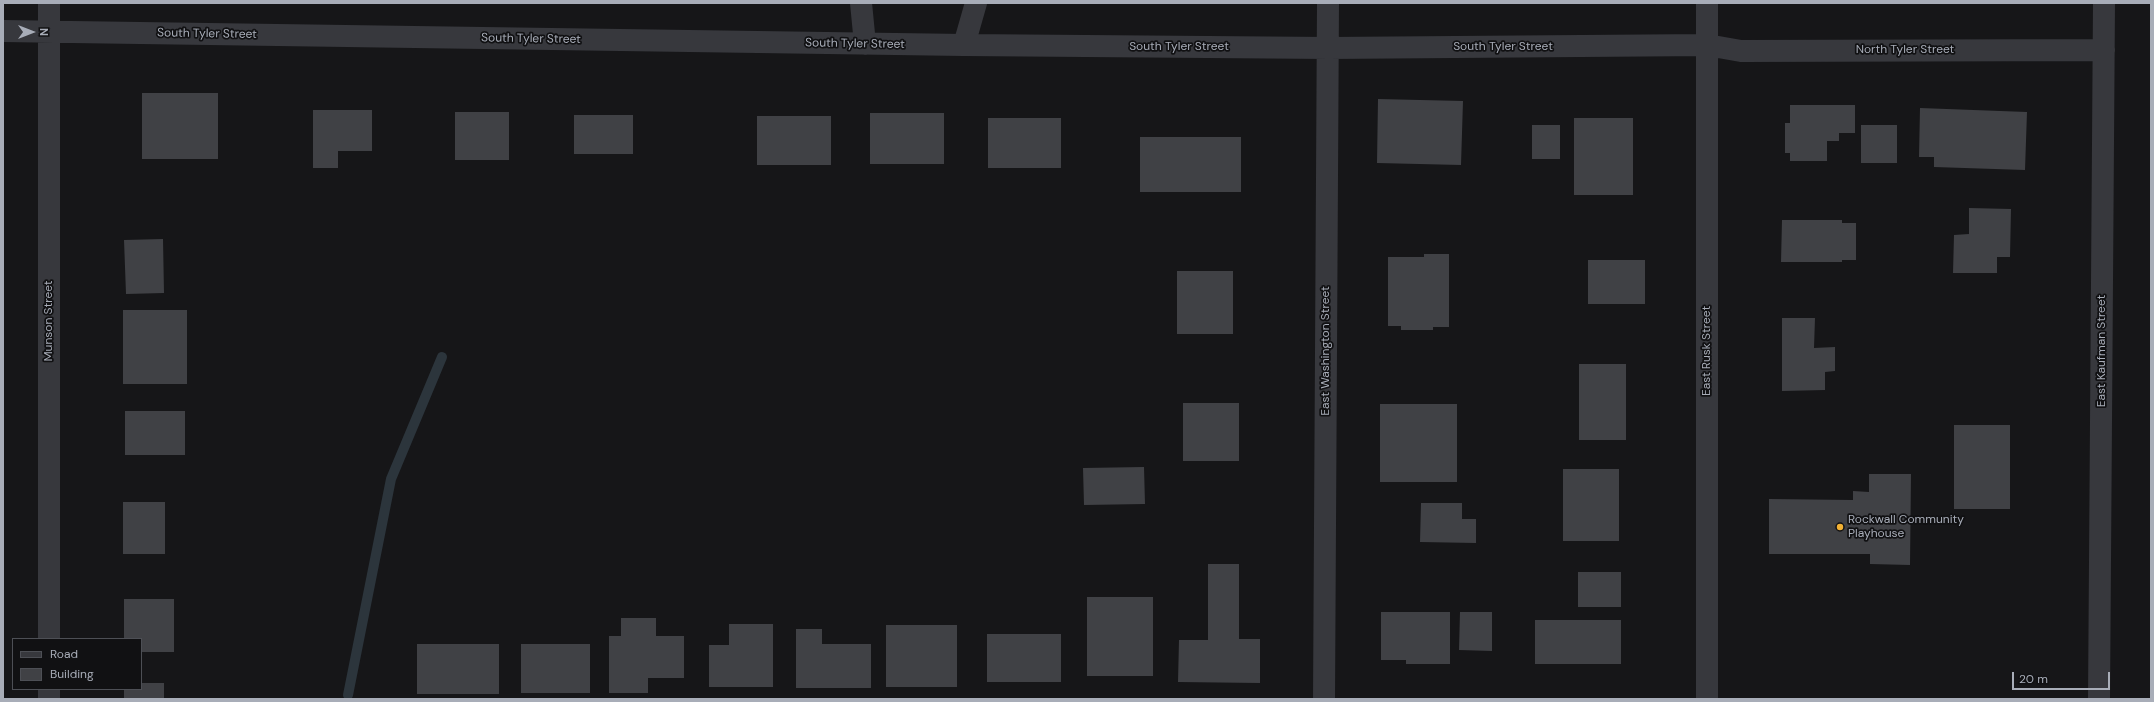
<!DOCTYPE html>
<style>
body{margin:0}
#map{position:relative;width:2154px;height:702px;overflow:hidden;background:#161618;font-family:"DM Sans",sans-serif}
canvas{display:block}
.frame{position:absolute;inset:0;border:4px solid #a8adb8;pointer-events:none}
.legend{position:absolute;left:12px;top:638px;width:130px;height:52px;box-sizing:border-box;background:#111113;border:1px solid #4d4f55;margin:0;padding:5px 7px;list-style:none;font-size:12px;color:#a8adb8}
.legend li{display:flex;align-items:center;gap:8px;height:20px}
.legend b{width:20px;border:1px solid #4d4f55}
.north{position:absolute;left:12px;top:12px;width:40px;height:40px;-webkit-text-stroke:3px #111113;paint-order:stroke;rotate:90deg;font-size:11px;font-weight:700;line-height:16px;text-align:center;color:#a8adb8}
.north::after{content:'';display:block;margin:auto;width:14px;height:18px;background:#a8adb8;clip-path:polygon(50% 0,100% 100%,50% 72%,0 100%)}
.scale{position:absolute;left:2012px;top:672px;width:98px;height:18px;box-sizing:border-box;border:2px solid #a8adb8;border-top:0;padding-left:5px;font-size:12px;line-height:14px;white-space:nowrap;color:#a8adb8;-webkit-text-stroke:3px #111113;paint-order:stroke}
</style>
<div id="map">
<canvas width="2154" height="702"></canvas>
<div class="frame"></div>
<ul class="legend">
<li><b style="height:5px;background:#37383d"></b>Road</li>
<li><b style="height:11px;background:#404145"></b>Building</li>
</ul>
<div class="north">N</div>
<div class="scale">20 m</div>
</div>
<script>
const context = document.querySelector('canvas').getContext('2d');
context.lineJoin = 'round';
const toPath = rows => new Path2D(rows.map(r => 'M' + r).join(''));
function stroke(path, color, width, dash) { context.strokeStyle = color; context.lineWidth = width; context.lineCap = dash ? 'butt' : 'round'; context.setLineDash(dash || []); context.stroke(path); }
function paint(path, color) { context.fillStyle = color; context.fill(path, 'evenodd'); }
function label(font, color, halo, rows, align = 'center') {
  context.font = font + ' "DM Sans",sans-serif'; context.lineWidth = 3.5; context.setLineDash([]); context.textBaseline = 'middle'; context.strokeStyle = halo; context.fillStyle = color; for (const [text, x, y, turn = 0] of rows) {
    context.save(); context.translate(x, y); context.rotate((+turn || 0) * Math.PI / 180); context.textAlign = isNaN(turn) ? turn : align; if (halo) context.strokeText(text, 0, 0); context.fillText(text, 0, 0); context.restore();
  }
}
stroke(toPath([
 [348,695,391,479,442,357]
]), '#2c353c', 10);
paint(toPath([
 [142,93,218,93,218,159,142,159],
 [1378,99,1463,101,1461,165,1377,163],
 [1790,105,1855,105,1855,133,1839,133,1839,141,1827,141,1827,161,1790,161,1790,153,1785,153,1785,123,1790,123],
 [1920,108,2027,112,2025,170,1934,167,1934,157,1919,157],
 [313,110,372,110,372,151,338,151,338,168,313,168],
 [455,112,509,112,509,160,455,160],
 [870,113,944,113,944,164,870,164],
 [574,115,633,115,633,154,574,154],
 [757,116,831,116,831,165,757,165],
 [988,118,1061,118,1061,168,988,168],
 [1574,118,1633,118,1633,195,1574,195],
 [1532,125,1560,125,1560,159,1532,159],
 [1861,125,1897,125,1897,163,1861,163],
 [1140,137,1241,137,1241,192,1140,192],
 [1969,208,2011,209,2010,257,1997,257,1997,273,1953,273,1954,235,1969,234],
 [1782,220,1842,220,1842,223,1856,223,1856,260,1842,260,1842,262,1781,262],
 [163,239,164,293,126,294,124,240],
 [1424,254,1449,254,1449,327,1433,327,1433,330,1401,330,1401,326,1388,326,1388,257,1424,257],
 [1588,260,1645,260,1645,304,1588,304],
 [1177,271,1233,271,1233,334,1177,334],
 [123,310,187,310,187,384,123,384],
 [1782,318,1815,318,1814,348,1835,347,1835,371,1825,372,1825,390,1782,391],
 [1579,364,1626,364,1626,440,1579,440],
 [1183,403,1239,403,1239,461,1183,461],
 [1380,404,1457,404,1457,482,1380,482],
 [125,411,185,411,185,455,125,455],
 [1954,425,2010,425,2010,509,1954,509],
 [1144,467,1145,504,1084,505,1083,468],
 [1563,469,1619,469,1619,541,1563,541],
 [1869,474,1911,474,1910,565,1870,564,1870,554,1769,554,1769,499,1853,500,1853,491,1869,492],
 [123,502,165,502,165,554,123,554],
 [1421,503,1462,503,1462,519,1476,519,1476,543,1420,542],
 [1208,564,1239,564,1239,639,1260,639,1260,683,1178,682,1179,640,1208,640],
 [1578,572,1621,572,1621,607,1578,607],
 [1087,597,1153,597,1153,676,1087,676],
 [124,599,174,599,174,652,141,652,141,639,124,639],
 [1381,612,1450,612,1450,664,1406,664,1406,660,1381,660],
 [1460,612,1492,612,1492,651,1459,650],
 [621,618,656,618,656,636,684,636,684,678,648,678,648,693,609,693,609,636,621,636],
 [1535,620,1621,620,1621,664,1535,664],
 [729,624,773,624,773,687,709,687,709,645,729,645],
 [886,625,957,625,957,687,886,687],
 [796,629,822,629,822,644,871,644,871,688,796,688],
 [987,634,1061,634,1061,682,987,682],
 [417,644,499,644,499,694,417,694],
 [521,644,590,644,590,693,521,693],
 [141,683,164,683,164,699,124,699,124,689,141,689]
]), '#404145');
stroke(toPath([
 [861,3,865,44],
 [3,31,964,45,1329,48,1707,45,1741,51,2104,50],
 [964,45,976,3],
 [49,639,49,3],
 [49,689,49,699],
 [1324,699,1328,3],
 [1707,699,1707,3],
 [2099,699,2104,3]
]), '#37383d', 22);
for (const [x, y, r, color] of [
 [1840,527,4,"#f2b134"]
]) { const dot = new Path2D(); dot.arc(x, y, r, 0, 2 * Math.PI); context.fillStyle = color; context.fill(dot); stroke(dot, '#111113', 1.5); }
label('12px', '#a8adb8', '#111113', [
 ["South Tyler Street",207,34,1],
 ["South Tyler Street",531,39,1],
 ["South Tyler Street",855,44,1],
 ["South Tyler Street",1179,47],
 ["South Tyler Street",1503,47],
 ["North Tyler Street",1905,50],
 ["Munson Street",49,321,-90],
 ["East Washington Street",1326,351,-90],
 ["East Rusk Street",1707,351,-90],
 ["East Kaufman Street",2102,351,-90]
]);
label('12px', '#a8adb8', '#111113', [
 ["Rockwall Community",1848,520],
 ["Playhouse",1848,534]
], 'left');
</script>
